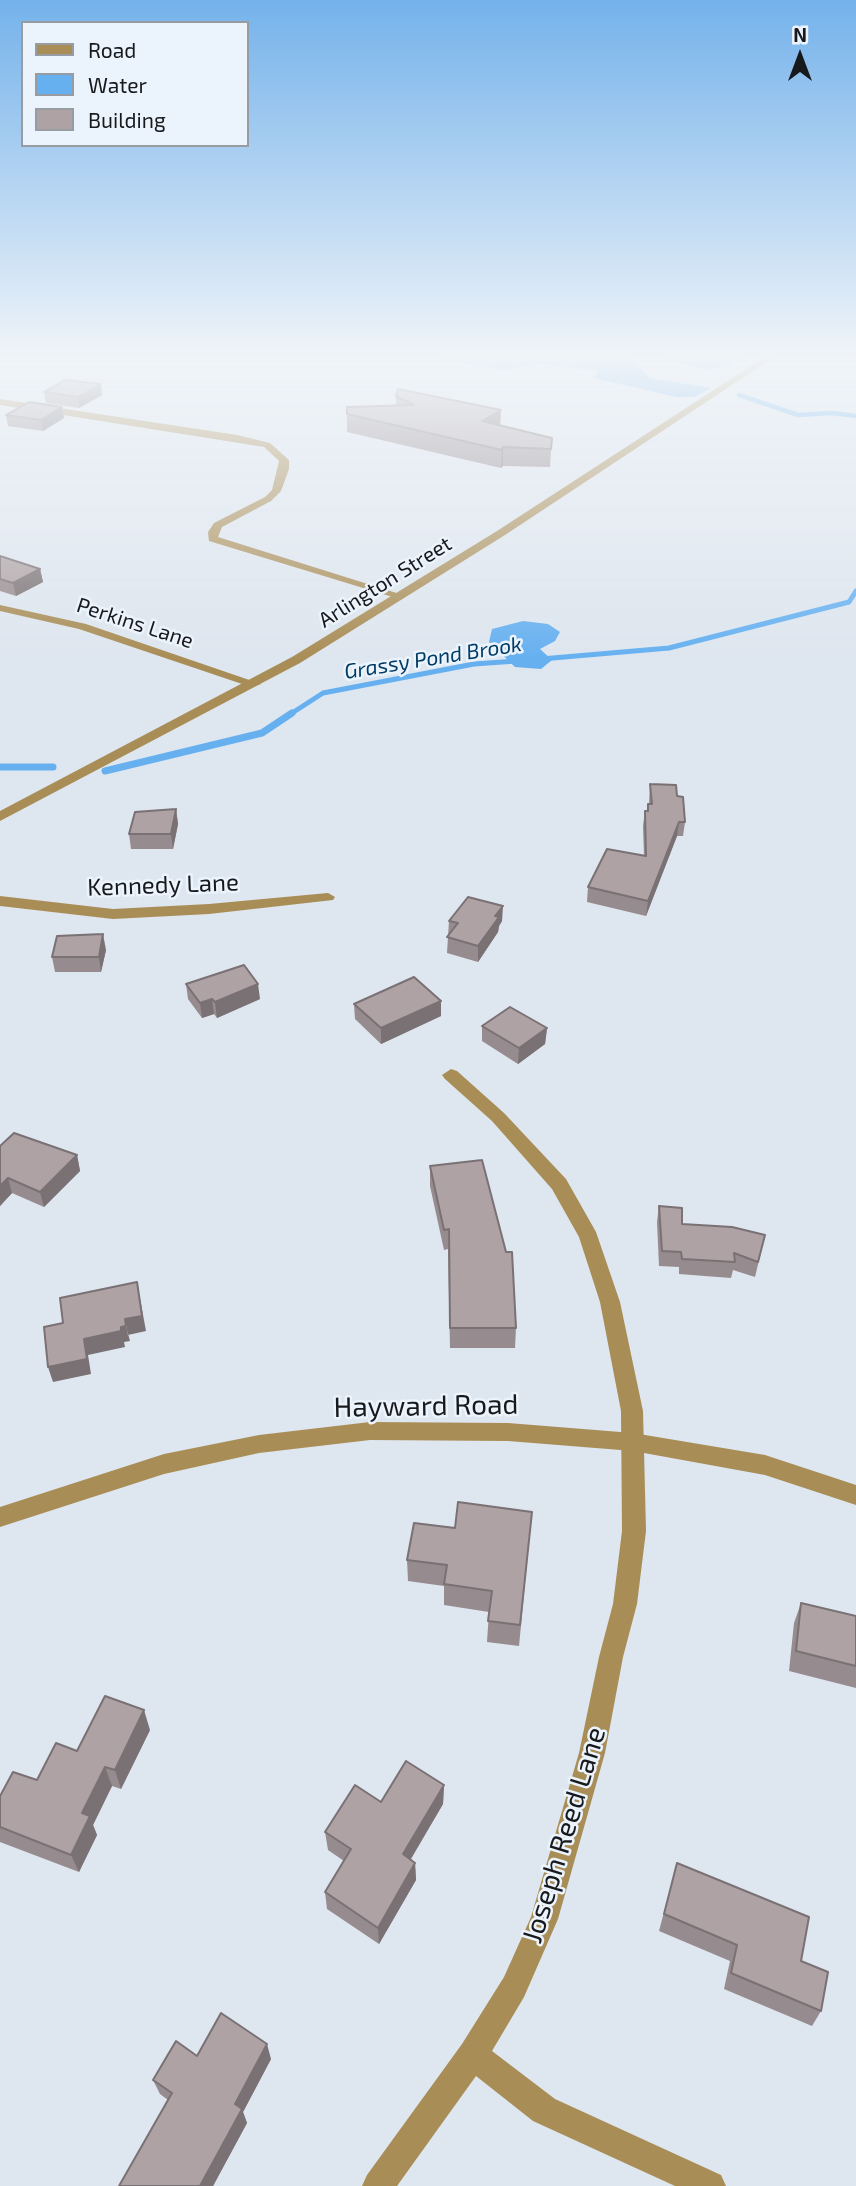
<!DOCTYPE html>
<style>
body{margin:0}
#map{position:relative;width:856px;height:2186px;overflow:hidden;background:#dee6ef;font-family:"Exo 2",sans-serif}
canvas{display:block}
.legend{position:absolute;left:21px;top:21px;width:228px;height:126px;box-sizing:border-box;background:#ebf3fc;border:2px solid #969ca2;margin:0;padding:9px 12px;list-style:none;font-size:21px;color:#17191c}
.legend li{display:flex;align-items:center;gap:14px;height:35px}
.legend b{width:35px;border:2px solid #969ca2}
.north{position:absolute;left:765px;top:21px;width:70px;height:70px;-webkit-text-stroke:5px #ebf3fc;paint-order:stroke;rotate:0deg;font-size:19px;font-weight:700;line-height:28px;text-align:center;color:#17191c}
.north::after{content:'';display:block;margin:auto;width:24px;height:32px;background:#17191c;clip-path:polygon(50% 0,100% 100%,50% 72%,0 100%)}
</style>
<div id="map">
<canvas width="856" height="2186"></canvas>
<ul class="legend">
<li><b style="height:9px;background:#a98d56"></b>Road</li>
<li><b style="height:19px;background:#66b0f0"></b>Water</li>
<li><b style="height:19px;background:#aea2a5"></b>Building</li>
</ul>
<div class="north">N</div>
</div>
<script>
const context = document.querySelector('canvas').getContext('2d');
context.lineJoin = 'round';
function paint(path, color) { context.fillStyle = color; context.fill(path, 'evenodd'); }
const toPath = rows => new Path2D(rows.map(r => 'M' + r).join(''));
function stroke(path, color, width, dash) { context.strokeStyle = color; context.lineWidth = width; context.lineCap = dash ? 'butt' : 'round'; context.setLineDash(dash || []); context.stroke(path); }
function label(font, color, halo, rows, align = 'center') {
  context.font = font + ' "Exo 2",sans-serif'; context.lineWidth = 5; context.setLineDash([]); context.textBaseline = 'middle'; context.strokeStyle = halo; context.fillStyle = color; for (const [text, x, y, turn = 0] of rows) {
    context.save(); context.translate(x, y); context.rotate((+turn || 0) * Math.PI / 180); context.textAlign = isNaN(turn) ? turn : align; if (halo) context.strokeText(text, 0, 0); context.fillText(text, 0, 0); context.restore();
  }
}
paint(toPath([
 [476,354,601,354,632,358,649,378,711,388,694,397,676,397,594,378,599,371,541,364,503,370,431,357],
 [676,354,747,354,726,367,705,370,669,360],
 [523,621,548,624,560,632,555,641,540,649,552,660,541,669,515,667,489,642,492,629]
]), '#66b0f0');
stroke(toPath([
 [739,395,798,415,832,413,856,416]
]), '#66b0f0', 4.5);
stroke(toPath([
 [541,659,669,648,849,602,856,591],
 [289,715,323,693,474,664,517,661]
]), '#66b0f0', 5);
stroke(toPath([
 [0,767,53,767],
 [105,771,262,733,292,713]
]), '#66b0f0', 7);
paint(toPath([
 [0,399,237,435,270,443,289,460,289,469,281,491,271,501,222,527,218,537,406,596,396,598,209,541,208,532,214,523,265,497,272,490,279,461,264,447,0,405,0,399],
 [0,605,86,624,261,684,251,687,79,629,0,611,0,605],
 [328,893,335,897,333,900,209,914,113,919,0,906,0,896,113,909,209,904,328,893],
 [451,1069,457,1071,504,1113,566,1179,596,1232,620,1302,643,1411,646,1531,637,1604,623,1657,605,1753,558,1919,524,1997,492,2051,555,2099,721,2175,726,2186,675,2186,533,2121,476,2076,397,2186,362,2186,367,2175,462,2044,504,1977,531,1917,579,1753,599,1657,613,1604,622,1531,621,1411,600,1302,579,1237,552,1189,492,1121,445,1079,442,1075,451,1069]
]), '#a98d56');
paint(toPath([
 [769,354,779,354,505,535,300,663,0,821,0,811,292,657,497,531,769,354],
 [370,1422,508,1423,633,1433,765,1455,856,1485,856,1505,765,1475,633,1451,508,1441,370,1440,259,1453,164,1474,0,1527,0,1507,164,1454,259,1435,370,1422]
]), '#a98d56');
paint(toPath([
 [101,384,102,395,79,408,46,403,44,392],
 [396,396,501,410,500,426,552,438,550,467,503,466,501,468,347,432,347,414,396,406],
 [62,407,64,418,43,431,8,426,6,415],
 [0,556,40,569,43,582,16,596,0,591],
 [650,784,677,796,685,822,683,836,677,836,646,916,587,902,588,887,644,856,643,826,645,811,647,811,648,804,649,804],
 [176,809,178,824,173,849,131,849,129,834],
 [449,921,502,921,499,926,498,932,478,962,447,953],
 [106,950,101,972,55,972,52,957],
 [186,984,260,999,217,1018,214,1014,202,1018,188,999],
 [354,1004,441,1016,381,1044,355,1019],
 [482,1026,547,1028,545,1044,518,1064,482,1041],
 [0,1146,77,1155,80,1171,44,1207,12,1193,0,1206],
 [430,1166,516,1328,515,1348,450,1348,448,1249,444,1250,430,1186],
 [659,1206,682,1224,765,1235,755,1277,733,1270,731,1278,679,1274,679,1267,659,1266,657,1222],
 [532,1512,519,1646,487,1642,489,1612,444,1605,444,1586,408,1581,407,1560,455,1528],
 [801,1603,856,1616,856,1688,789,1671,794,1623],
 [150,1730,121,1789,112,1786,93,1825,97,1835,79,1872,0,1842,0,1796,37,1780,77,1751],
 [444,1785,443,1804,411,1859,415,1863,416,1880,379,1944,327,1909,325,1892,344,1861,328,1850,325,1832,381,1802],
 [677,1863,801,1961,821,2011,812,2026,724,1989,730,1961,659,1931],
 [197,2056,271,2059,243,2112,247,2123,213,2186,119,2186,168,2100,160,2094,153,2080]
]), '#968b8e');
paint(toPath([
 [101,384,102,395,79,408,78,397],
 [62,407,64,418,43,431,41,420],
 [501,410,500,428,482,421],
 [503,447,503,466,501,468,502,450],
 [40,569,43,582,16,596,13,583],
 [176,809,178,824,173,849,171,834],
 [679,822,677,836,646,916,648,901],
 [503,906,502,921,499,926,498,932,478,962,478,946,495,916],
 [103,934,106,950,101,972,99,957],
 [258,984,260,999,217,1018,215,1002],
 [212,999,214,1014,202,1018,200,1003],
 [441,1001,441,1016,381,1044,381,1028],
 [547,1028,545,1044,518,1064,519,1048],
 [77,1155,80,1171,44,1207,40,1192],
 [8,1178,12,1193,0,1206,0,1186],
 [137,1282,146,1331,128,1335,125,1319],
 [126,1326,130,1341,124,1342,125,1347,88,1355,91,1374,53,1382,48,1367,84,1339,121,1327],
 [144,1710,150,1730,121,1789,115,1770],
 [105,1767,112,1786,93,1825,97,1835,79,1872,71,1855,82,1813],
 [444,1785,443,1804,403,1872,403,1854],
 [415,1863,416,1880,379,1944,378,1928],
 [267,2044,271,2059,243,2112,247,2123,213,2186,200,2186,235,2104]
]), '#7a7174');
const building = toPath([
 [65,380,101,384,78,397,44,392,65,380],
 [398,389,501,410,482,421,552,438,551,449,503,447,502,450,347,414,347,407,414,405,396,396,398,389],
 [29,402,62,407,41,420,6,415,29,402],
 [0,556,40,569,13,583,0,579,0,556],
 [650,784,676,785,677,796,683,797,685,822,679,822,648,901,588,887,607,849,646,856,645,811,648,811,648,804,652,804,650,784],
 [176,809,171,834,129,834,135,812,176,809],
 [468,897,503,906,495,916,499,917,478,946,447,937,458,923,449,921,468,897],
 [103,934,99,957,52,957,57,936,103,934],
 [244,965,258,984,215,1002,212,999,200,1003,186,984,244,965],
 [414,977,441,1001,381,1028,354,1004,414,977],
 [510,1007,547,1028,519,1048,482,1026,510,1007],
 [14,1133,77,1155,40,1192,8,1178,0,1186,0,1146,14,1133],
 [482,1160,506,1252,512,1252,516,1328,450,1328,449,1229,444,1230,430,1166,482,1160],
 [659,1206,682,1208,682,1224,732,1227,765,1235,758,1262,734,1253,735,1262,682,1259,681,1252,662,1251,659,1206],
 [137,1282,142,1316,125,1319,126,1326,121,1327,121,1331,84,1339,87,1359,48,1367,44,1327,63,1323,60,1298,137,1282],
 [458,1502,532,1512,520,1625,488,1621,492,1591,444,1584,447,1565,407,1560,414,1523,455,1528,458,1502],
 [801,1603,856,1616,856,1666,796,1651,801,1603],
 [105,1696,144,1710,115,1770,105,1767,82,1813,90,1816,71,1855,0,1827,0,1796,13,1772,37,1780,56,1743,77,1751,105,1696],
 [406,1761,444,1785,403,1854,415,1863,378,1928,325,1892,351,1849,325,1832,355,1785,381,1802,406,1761],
 [677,1863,809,1917,801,1961,828,1972,821,2011,731,1973,737,1945,664,1914,677,1863],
 [221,2013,267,2044,235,2104,242,2109,200,2186,119,2186,172,2093,153,2080,176,2041,197,2056,221,2013]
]);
paint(building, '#aea2a5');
stroke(building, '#7a7174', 2);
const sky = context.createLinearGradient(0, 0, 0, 660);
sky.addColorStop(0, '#74b2eb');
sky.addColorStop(0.54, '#f0f4f8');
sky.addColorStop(1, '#f0f4f800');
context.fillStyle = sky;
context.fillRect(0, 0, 856, 660);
label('21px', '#17191c', '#ebf3fc', [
 ["Arlington Street",385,582,-32],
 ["Perkins Lane",135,623,18]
]);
label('italic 21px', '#003c65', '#ebf3fc', [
 ["Grassy Pond Brook",433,658,-9]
]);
label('24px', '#17191c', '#ebf3fc', [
 ["Kennedy Lane",163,885,-2]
]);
label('28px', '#17191c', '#ebf3fc', [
 ["Hayward Road",426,1406,-1],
 ["Joseph Reed Lane",564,1835,-73]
]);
</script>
